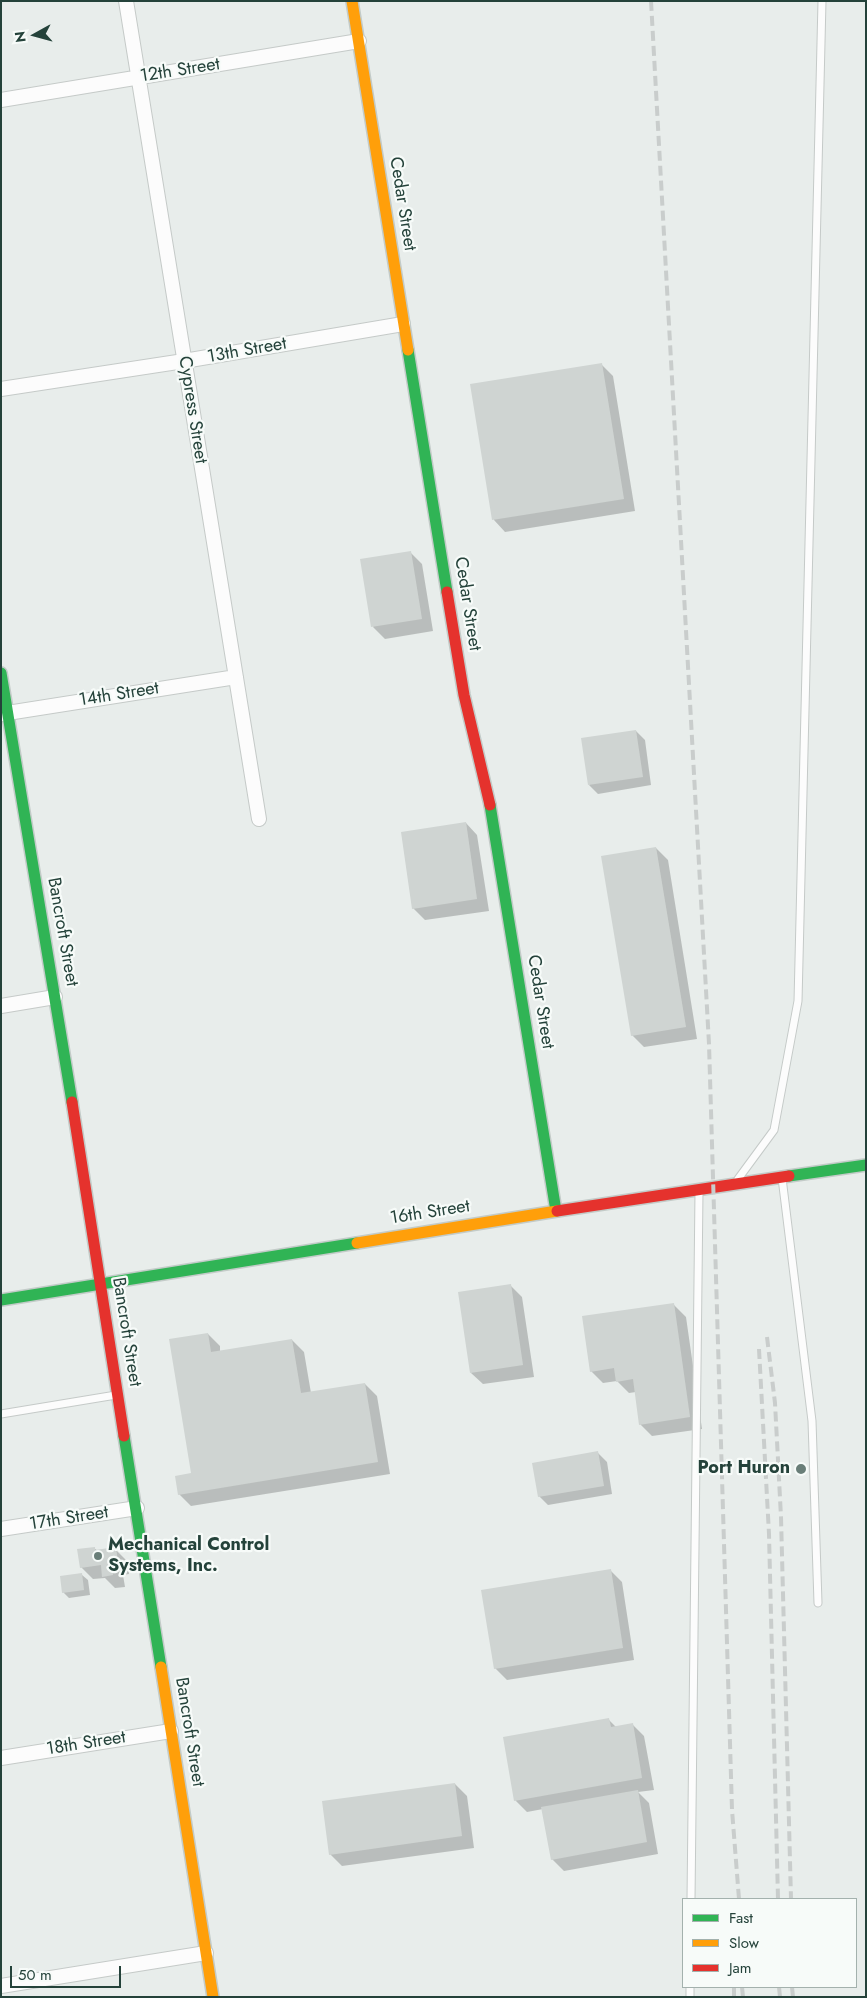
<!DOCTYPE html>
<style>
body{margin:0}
#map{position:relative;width:867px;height:1998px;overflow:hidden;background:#e8edeb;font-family:Jost,sans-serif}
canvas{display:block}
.frame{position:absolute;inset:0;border:2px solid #24423a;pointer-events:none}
.legend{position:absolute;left:682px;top:1898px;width:175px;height:90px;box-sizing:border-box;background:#f7fbf9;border:1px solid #a3b1ad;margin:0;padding:6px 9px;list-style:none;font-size:15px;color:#24423a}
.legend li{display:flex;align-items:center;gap:10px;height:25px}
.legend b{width:25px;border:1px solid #a3b1ad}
.north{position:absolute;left:10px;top:10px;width:50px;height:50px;-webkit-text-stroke:4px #f7fbf9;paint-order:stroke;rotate:263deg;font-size:14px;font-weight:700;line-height:20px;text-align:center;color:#24423a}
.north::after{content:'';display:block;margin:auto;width:18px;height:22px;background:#24423a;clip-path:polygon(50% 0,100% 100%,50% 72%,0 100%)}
.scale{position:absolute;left:10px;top:1966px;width:111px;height:22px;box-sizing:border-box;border:2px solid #24423a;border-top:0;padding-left:6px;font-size:15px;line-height:18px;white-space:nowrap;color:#24423a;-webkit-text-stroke:4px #f7fbf9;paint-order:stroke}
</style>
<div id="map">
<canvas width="867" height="1998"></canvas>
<div class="frame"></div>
<ul class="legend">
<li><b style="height:6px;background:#30b455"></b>Fast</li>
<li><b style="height:6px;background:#ff9f0a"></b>Slow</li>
<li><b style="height:6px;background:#e5322d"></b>Jam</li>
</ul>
<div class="north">N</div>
<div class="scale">50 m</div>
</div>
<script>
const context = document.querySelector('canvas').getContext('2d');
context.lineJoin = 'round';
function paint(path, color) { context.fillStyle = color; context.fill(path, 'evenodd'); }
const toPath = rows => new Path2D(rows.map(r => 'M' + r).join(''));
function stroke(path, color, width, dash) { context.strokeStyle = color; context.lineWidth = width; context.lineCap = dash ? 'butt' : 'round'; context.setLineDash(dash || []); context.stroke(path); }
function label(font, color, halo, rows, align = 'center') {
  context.font = font + ' Jost,sans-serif'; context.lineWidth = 4.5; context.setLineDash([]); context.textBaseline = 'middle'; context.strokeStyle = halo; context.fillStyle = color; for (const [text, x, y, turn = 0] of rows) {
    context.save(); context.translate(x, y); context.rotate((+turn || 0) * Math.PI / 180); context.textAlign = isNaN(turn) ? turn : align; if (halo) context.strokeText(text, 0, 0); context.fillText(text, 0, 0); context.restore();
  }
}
paint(toPath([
 [601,364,613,376,635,511,505,532,494,520,472,385],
 [410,552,422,564,433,631,385,639,373,627],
 [636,731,645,740,651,785,598,794,589,785],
 [466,823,477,835,489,911,425,920,413,908],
 [656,848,668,860,697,1039,644,1047,632,1035],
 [510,1285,522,1297,534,1377,483,1384,471,1373],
 [674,1305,686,1317,702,1429,652,1436,640,1424,636,1392,629,1393,617,1381,603,1383,591,1371],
 [208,1334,220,1346,220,1352,292,1340,304,1352,311,1393,365,1384,377,1396,390,1474,191,1506,179,1494,193,1474],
 [598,1453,607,1462,612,1494,548,1505,539,1496],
 [94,1548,98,1551,115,1549,127,1561,129,1574,123,1575,125,1587,115,1588,105,1578,93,1579,81,1567],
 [610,1570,622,1582,634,1660,507,1680,495,1668],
 [82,1575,88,1580,90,1595,69,1598,63,1592],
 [609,1720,616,1727,632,1724,644,1736,654,1790,638,1792,649,1803,658,1854,564,1871,552,1859,543,1809,527,1812,515,1800],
 [455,1784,467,1796,474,1848,342,1866,330,1854]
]), '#0003');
paint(toPath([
 [602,363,624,499,492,520,470,384],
 [411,551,422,619,371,627,360,559],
 [636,730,643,777,588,785,581,738],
 [466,822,477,899,412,909,401,832],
 [656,847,686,1027,631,1036,601,856],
 [511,1284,523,1365,470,1373,458,1292],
 [674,1303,690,1417,639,1425,633,1379,616,1382,614,1368,590,1372,582,1316],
 [208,1333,211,1352,292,1339,301,1393,365,1383,378,1462,178,1495,175,1476,191,1473,169,1339],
 [598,1451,604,1486,538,1497,532,1463],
 [95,1547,95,1550,116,1547,118,1563,112,1563,113,1575,102,1577,101,1565,80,1568,77,1549],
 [611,1569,623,1648,494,1669,481,1590],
 [82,1573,84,1590,62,1593,60,1576],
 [609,1718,611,1727,633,1723,642,1778,514,1801,503,1737],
 [455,1783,462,1836,329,1855,322,1801],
 [638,1790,647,1842,551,1860,541,1807]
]), '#cfd4d2');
const lane = toPath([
 [782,1178,812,1421,818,1603],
 [738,1179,774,1130,798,1001,822,1],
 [1,1414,116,1395],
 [691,1899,699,1192],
 [690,1997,690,1987]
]);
const street = toPath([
 [126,1,259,819],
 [1,100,359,41],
 [1,389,184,361,403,324],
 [1,714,236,677],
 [1,1006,55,997],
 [1,1529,137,1508],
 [1,1758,171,1731],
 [1,1986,206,1953]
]);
const fast = toPath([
 [408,350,447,592],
 [1,673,72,1102],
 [490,805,556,1211],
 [789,1176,866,1165],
 [1,1300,357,1243],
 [124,1436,161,1667]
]);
const slow = toPath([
 [352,1,408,350],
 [357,1243,557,1211],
 [161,1667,213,1997]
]);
const jam = toPath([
 [447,592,464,695,490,805],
 [72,1102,124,1436],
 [557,1211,789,1176]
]);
stroke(lane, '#c5cac8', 9);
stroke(street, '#c5cac8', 16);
stroke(fast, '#c3cbc8', 14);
stroke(slow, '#c3cbc8', 14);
stroke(jam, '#c3cbc8', 14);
stroke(lane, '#fcfcfc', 7);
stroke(street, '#fcfcfc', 14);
stroke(fast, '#30b455', 11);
stroke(slow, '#ff9f0a', 11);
stroke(jam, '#e5322d', 11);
stroke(toPath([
 [651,1,709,1044,732,1810,739,1899],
 [767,1337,775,1403,781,1517,791,1899],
 [759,1349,769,1534,778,1899],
 [734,1987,734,1997],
 [742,1987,743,1997],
 [779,1987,780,1997],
 [792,1987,793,1997]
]), '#c9cdcc', 4, [10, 5]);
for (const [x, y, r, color] of [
 [801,1469,6,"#697e78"],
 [98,1556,5,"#697e78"]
]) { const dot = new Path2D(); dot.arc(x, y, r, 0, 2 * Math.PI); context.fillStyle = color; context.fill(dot); stroke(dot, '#f7fbf9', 2); }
label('18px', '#24423a', '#f7fbf9', [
 ["12th Street",180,71,-9],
 ["Cedar Street",402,204,81],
 ["13th Street",247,351,-10],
 ["Cypress Street",192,410,81],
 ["Cedar Street",467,604,81],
 ["14th Street",119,695,-9],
 ["Bancroft Street",62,932,80],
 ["Cedar Street",540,1002,81],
 ["16th Street",430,1213,-9],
 ["Bancroft Street",126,1332,81],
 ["17th Street",69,1519,-9],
 ["Bancroft Street",189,1732,81],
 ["18th Street",86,1744,-9]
]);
label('bold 18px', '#24423a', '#f7fbf9', [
 ["Port Huron",790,1469],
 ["Mechanical Control",108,1546,"left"],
 ["Systems, Inc.",108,1567,"left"]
], 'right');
</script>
